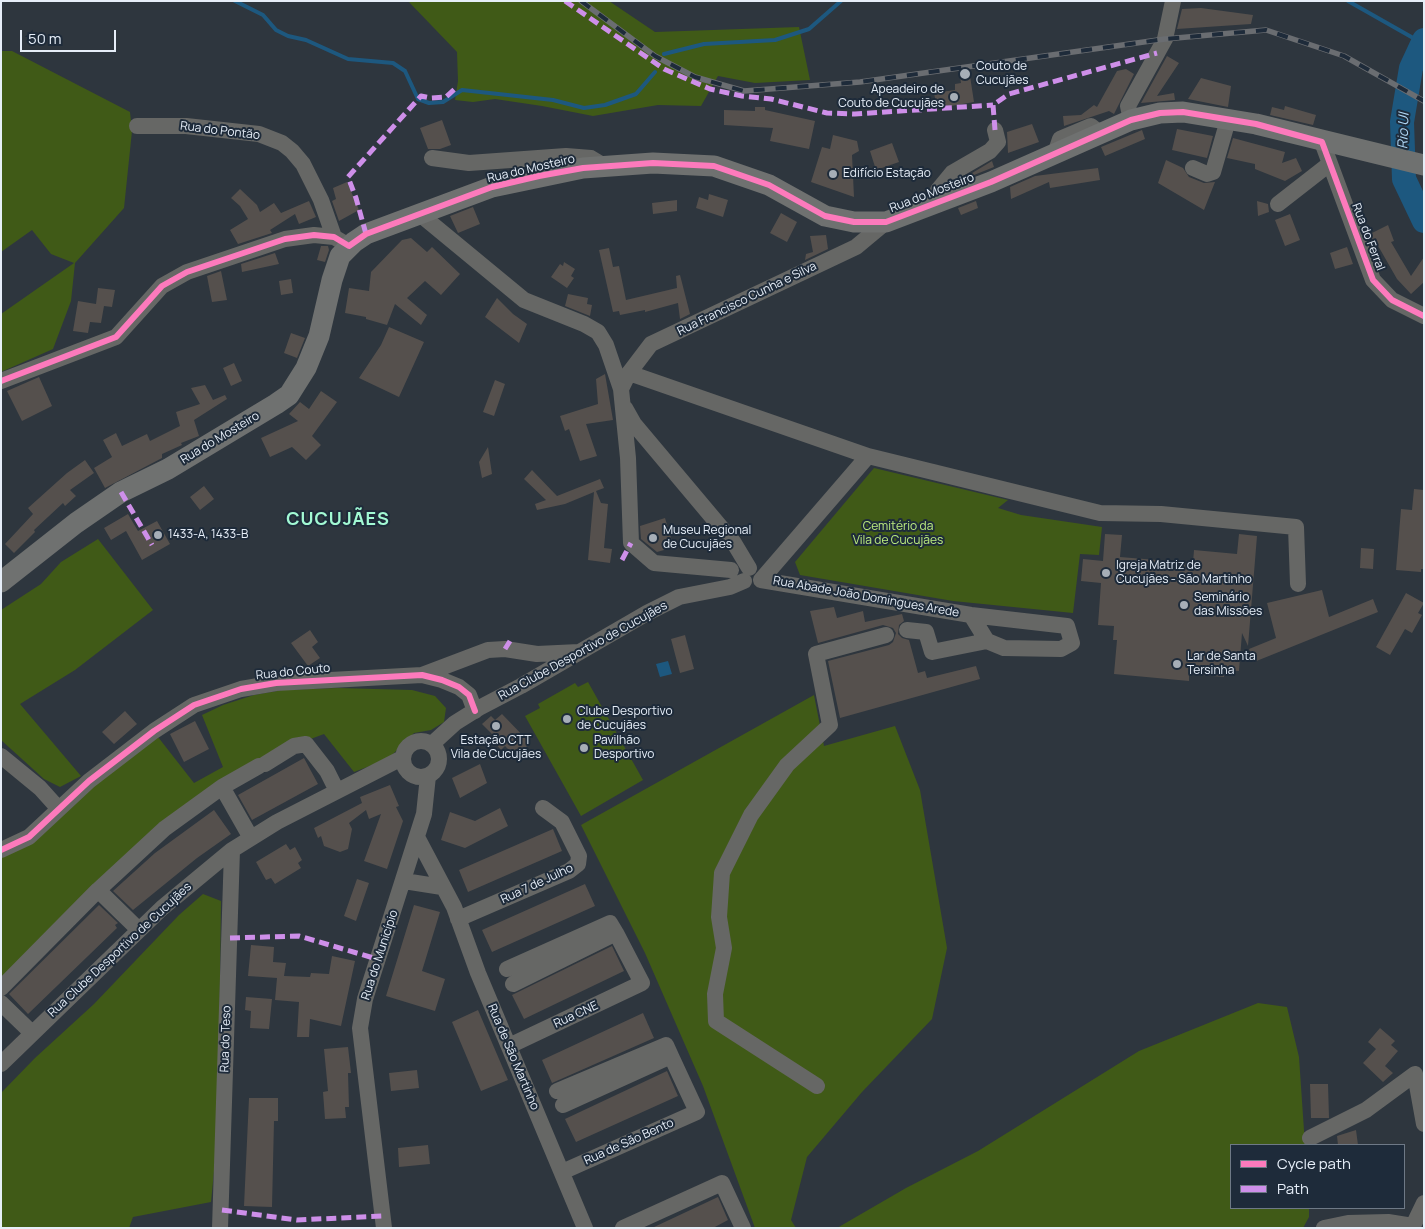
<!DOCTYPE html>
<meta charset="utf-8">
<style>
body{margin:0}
#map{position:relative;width:1425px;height:1229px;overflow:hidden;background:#2e363e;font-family:Manrope,sans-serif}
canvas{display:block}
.frame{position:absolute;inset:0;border:2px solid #e6eef8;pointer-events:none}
.legend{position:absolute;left:1230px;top:1144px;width:175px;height:65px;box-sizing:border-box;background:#1e2b3a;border:1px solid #6e7986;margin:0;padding:6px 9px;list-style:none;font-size:15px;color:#e6eef8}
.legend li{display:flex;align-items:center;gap:10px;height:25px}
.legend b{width:25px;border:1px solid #6e7986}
.scale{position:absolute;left:20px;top:30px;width:96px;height:22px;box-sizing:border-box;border:2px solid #e6eef8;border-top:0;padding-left:6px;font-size:15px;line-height:18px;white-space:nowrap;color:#e6eef8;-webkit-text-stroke:4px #1e2b3a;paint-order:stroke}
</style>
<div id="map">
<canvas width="1425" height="1229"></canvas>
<div class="frame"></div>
<ul class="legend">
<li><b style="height:6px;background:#fd7abc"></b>Cycle path</li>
<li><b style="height:6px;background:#ce8fe9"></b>Path</li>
</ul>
<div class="scale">50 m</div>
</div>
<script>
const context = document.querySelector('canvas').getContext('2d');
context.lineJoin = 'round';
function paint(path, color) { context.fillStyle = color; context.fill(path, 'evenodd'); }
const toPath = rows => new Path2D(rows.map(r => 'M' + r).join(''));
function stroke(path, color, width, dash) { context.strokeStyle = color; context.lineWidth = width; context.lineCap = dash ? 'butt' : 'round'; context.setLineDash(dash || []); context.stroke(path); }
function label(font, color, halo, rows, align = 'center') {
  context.font = font + ' Manrope,sans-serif'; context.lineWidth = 4; context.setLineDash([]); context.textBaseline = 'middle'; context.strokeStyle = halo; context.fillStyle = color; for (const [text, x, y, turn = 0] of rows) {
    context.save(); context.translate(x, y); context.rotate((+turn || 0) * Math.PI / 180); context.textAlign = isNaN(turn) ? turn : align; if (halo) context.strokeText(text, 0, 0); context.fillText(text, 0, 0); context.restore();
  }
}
paint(toPath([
 [408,1,609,1,655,32,799,27,810,80,755,83,718,76,701,106,658,105,593,116,542,106,495,99,473,102,455,100,458,81,457,52],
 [1,51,12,51,130,112,132,131,124,208,75,263,71,301,53,349,1,372,1,314,74,263,51,254,32,230,1,252],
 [874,468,1008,500,998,508,1021,515,1102,527,1099,555,1080,554,1073,613,953,601,800,575,795,562],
 [98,539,153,610,75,670,20,704,81,776,60,787,44,779,1,740,1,610,41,584,61,562],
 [588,682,643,780,581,816,525,716,540,708,538,704,575,683,578,687],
 [338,688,412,690,435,696,446,708,444,722,431,730,414,733,388,759,354,772,324,734,276,752,236,772,1,977,1,853,158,737,194,783,223,767,202,715,223,705,254,695,283,690],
 [814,695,824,746,895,726,920,790,947,948,932,1019,862,1092,807,1157,791,1220,796,1228,755,1228,703,1086,645,953,581,825],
 [203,894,221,901,218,1130,211,1202,133,1217,129,1228,1,1228,1,1093,35,1058,94,1004,179,915],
 [1258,1003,1287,1007,1299,1057,1305,1145,1231,1145,1231,1208,1309,1208,1309,1217,1303,1228,837,1228,906,1188,978,1151,1139,1051]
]), '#405a17');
paint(toPath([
 [668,661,672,674,660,677,656,664]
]), '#1d587f');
stroke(toPath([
 [235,1,263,15,276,30,288,36,306,40,348,59,393,63,405,71,418,99,429,103,443,102,462,90,553,100,584,108,605,105,636,94,655,72],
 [1348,1,1422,43],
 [664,54,704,44,775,40,809,29,841,1]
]), '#1d587f', 4);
stroke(toPath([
 [1424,40,1411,68,1402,122,1404,179,1424,221]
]), '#1d587f', 24);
paint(toPath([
 [1201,8,1253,15,1251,24,1177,29,1182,9],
 [1167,56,1179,63,1157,96,1174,93,1175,100,1141,103],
 [1126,69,1134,74,1114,114,1109,111,1064,126,1063,116,1081,115,1094,105,1097,107,1117,71],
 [970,76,974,102,945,107,945,101,936,103,934,93,955,90,955,84,961,83,960,77],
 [1201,78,1231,86,1228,107,1188,99],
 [1285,106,1316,115,1313,125,1270,115,1272,107,1284,110],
 [755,107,765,107,765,110,815,121,809,149,770,141,773,128,724,125,724,110,755,111],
 [442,120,451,145,440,149,428,149,420,128],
 [1032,124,1039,142,1008,153,1007,132],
 [1177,129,1213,136,1207,158,1172,150],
 [1142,130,1145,139,1105,156,1101,147],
 [833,135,857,141,859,151,852,155,854,197,811,182,822,147,830,149],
 [1233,138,1285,152,1282,163,1296,158,1302,171,1285,181,1255,169,1255,164,1227,158],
 [892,143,899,162,876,170,870,151],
 [1166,160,1183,168,1189,177,1204,183,1215,182,1204,210,1158,183],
 [992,161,994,167,959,181],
 [1098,168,1100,180,1050,188,1049,182,1011,199,1010,187,1035,176],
 [347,182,359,210,339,221,332,201,336,199,333,188],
 [240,189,257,205,260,212,274,203,281,213,309,201,316,217,299,224,295,214,270,230,272,233,238,244,230,230,248,219,240,206,231,198],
 [709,194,728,200,723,217,696,208,699,197,708,200],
 [677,200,677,211,653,214,652,203],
 [976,201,978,208,961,215,958,208],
 [1257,201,1268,204,1269,212,1258,216],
 [473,207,480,224,458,233,450,216],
 [781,213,797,222,787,242,770,233],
 [1290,214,1300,240,1285,246,1275,220],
 [1388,225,1394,241,1391,242,1411,276,1424,257,1424,282,1411,294,1397,279,1377,244,1374,245,1370,234],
 [826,235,828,249,805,260,806,254,813,252,810,236],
 [411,238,427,252,432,247,460,274,441,295,425,281,407,298,427,315,421,325,395,304,387,325,366,319,366,317,345,313,349,288,369,291,371,272,402,240],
 [321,246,328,246,329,250,325,262,317,260],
 [1347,247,1353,264,1335,269,1330,253],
 [609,248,613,267,619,266,626,300,677,288,676,276,680,275,690,314,680,319,678,303,645,312,645,310,620,315,619,311,613,312,599,250],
 [275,253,279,264,242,272,241,264],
 [564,262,575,269,571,276,574,278,567,288,551,277,560,264,563,266],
 [221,271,227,300,212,302,207,276],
 [291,279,293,293,281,295,279,281],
 [98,288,115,290,112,307,104,306,101,323,90,322,88,333,73,331,78,301,96,304],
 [568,294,588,298,587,304,592,305,590,316,565,306],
 [497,298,513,314,527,324,519,343,485,317],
 [389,327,424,342,399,397,359,378,381,345],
 [291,333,305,338,297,358,284,353],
 [234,363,242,381,231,386,223,368],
 [605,374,613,420,586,424,597,456,580,461,569,429,565,431,560,416,598,404,596,379],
 [39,377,52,406,22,421,7,391],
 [495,380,505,384,494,416,483,412],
 [205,385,213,400,225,395,227,399,194,420,199,436,181,443,182,445,162,454,162,458,105,488,94,468,112,457,103,440,116,433,122,446,147,434,150,441,180,426,176,412,200,404,191,388],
 [321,391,337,402,312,436,321,445,306,460,292,447,270,457,261,438,298,421,289,414,300,402,309,409],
 [488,447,492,474,482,478,479,462],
 [85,460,94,473,70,490,76,496,65,506,63,503,34,530,35,532,14,553,5,544,33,514,28,508,67,473],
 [532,470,557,496,600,479,604,488,596,491,601,503,608,504,604,548,612,549,610,563,588,560,594,492,565,504,537,510,535,504,546,500,524,479],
 [204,486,214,499,200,510,190,497],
 [1414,489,1424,490,1424,569,1421,569,1421,572,1396,570,1401,509,1412,510],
 [128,514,138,531,157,521,170,544,142,560,126,531,111,540,104,528],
 [665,518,672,541,662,544,664,550,657,552,641,539,640,526],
 [1105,534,1122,535,1120,557,1193,563,1194,550,1237,554,1239,534,1257,536,1248,646,1242,633,1239,671,1225,670,1224,677,1189,674,1189,681,1114,674,1117,640,1113,640,1114,626,1098,625,1101,583,1081,581,1083,559,1103,561],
 [1361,548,1374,549,1373,569,1360,568],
 [1322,590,1329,617,1373,599,1378,612,1254,662,1249,649,1276,638,1267,603],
 [1406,593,1424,603,1418,613,1422,615,1412,633,1405,629,1390,655,1376,647],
 [834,607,837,618,863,611,865,622,902,614,904,621,899,625,898,634,902,638,909,640,918,673,925,671,927,678,976,666,980,679,840,718,828,661,889,645,893,642,896,633,893,628,883,625,818,643,810,611],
 [310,630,318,642,312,647,320,658,308,666,291,643],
 [685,635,694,669,680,673,671,639],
 [125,711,137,724,114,744,102,732],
 [502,714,530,743,516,757,505,746,501,750,493,741,496,738,482,724,491,716,495,720],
 [195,721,209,749,184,762,170,734],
 [304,758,318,784,252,820,238,795],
 [480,764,487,783,460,798,452,778],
 [390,785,399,806,396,807,403,821,387,869,364,861,381,814,369,819,366,810,349,823,352,829,348,849,340,852,324,846,321,836,318,838,314,828,362,803,360,797],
 [500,808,508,826,465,848,441,840,450,812,475,821],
 [214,810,231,834,197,858,133,910,113,891,155,853],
 [553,829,562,851,468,892,459,870],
 [286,844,290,850,295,847,302,860,298,863,301,868,275,884,271,878,266,880,256,862],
 [357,879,369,883,356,921,344,916],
 [585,884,595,906,492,952,482,930],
 [99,905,118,923,115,925,117,928,28,1014,9,994],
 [414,905,440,912,422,971,445,979,435,1011,386,996],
 [251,945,274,947,273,962,286,963,284,976,310,977,311,973,329,974,332,956,355,961,341,1026,310,1019,309,1037,297,1037,299,1002,275,1000,277,978,248,976],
 [612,946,624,971,524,1019,512,995],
 [246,997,272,999,269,1029,250,1028,251,1011,245,1010],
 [478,1010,508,1080,481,1091,452,1022],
 [643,1013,654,1038,552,1083,542,1060],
 [1380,1028,1395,1041,1391,1045,1398,1051,1385,1066,1393,1073,1383,1082,1363,1063,1376,1049,1368,1042],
 [348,1047,351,1073,348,1073,349,1107,345,1107,346,1118,325,1119,323,1092,328,1091,324,1049],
 [417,1070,419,1088,391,1091,389,1073],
 [667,1071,678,1096,576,1142,565,1119],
 [1310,1084,1328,1084,1329,1118,1311,1118],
 [249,1098,278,1098,278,1121,274,1121,272,1207,244,1206],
 [1356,1130,1358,1145,1338,1145,1337,1136],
 [428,1145,430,1164,399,1167,398,1148],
 [718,1197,728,1220,713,1228,652,1228]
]), '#55504d');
stroke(toPath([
 [1131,120,1128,106,1165,39,1173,1],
 [137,126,186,126,259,134,282,143,292,151,303,164,321,200,334,237],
 [1322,142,1373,280,1392,300,1424,316],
 [1055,154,1060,139,1091,126,1101,134],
 [432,158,469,163,566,156,591,158,601,164],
 [1193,168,1207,174,1213,172,1228,120],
 [938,202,938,190,952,173,990,151,998,142,995,130],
 [1278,204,1328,165],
 [421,215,524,300,584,324,598,332,606,345,621,389,628,458,631,543,654,563,731,570],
 [629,373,868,456],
 [1,381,116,337,162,286,187,272,285,239,314,235,334,237,349,246],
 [621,389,629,373,651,344,856,247,886,222],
 [625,408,634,424,734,543,749,568],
 [761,580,868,456,1100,513,1161,514,1296,527,1298,584],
 [761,580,971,615,1067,626,1072,643,1061,649,1004,648,987,641,971,615],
 [907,630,926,632,932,652,987,641],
 [422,675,488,650,505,649,537,654,579,652],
 '403 759a18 18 0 1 1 36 0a18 18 0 1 1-36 0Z',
 [432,744,455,723,479,708,521,686,647,613,679,597,730,587,744,581],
 [1,756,40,788,58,808],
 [265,764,294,746,306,744,327,771,337,791],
 [417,837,454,907,478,973,585,1228],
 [251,838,222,787,259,766],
 [1,850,29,837,89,781,154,731,194,705,241,689,276,683,422,675,442,680,459,687,469,695,475,711],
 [404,881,442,887],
 [458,919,569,871,578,864,579,856,562,822,543,808],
 [139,930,98,890,164,829,222,787],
 [507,969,610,923,616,933],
 [1,988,98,890],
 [1,1003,32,1033],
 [509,1046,642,983,616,933,513,984],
 [1,1064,162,908,232,850,277,822,402,758],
 [817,1086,716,1021,715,994,724,948,719,917,722,873,751,815,787,765,830,725,816,654,886,635],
 [557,1091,666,1045,671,1056],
 [1310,1138,1366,1110,1415,1074,1424,1124],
 [562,1172,697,1112,671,1056,563,1105],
 [220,1228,232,850],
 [384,1228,360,1028,365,999,424,814,428,776],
 [623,1228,722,1183,743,1228],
 [1324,1228,1348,1223,1388,1222,1413,1226],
 [1412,1228,1424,1203]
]), '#666765', 16);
stroke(toPath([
 [1,582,76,523,121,492,168,469,276,404,289,395,306,368,319,336,332,280,340,256,354,242,366,234,492,187,583,168,653,163,714,166,769,185,825,216,854,222,886,222,991,182,1131,120,1160,113,1183,112,1256,124,1424,165]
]), '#6f7170', 21);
const rail = toPath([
 [581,1,655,56,695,77,744,91,860,82,1165,39,1266,30,1344,56,1424,101]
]);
stroke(rail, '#6a6d71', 5.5);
stroke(rail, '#1e2b3a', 4, [11]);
stroke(toPath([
 [565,1,664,69,710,89,742,96,771,99,827,113,855,114,993,105],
 [995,130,993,105,1009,94,1157,53],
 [366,234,356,198,348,177,421,96,431,98,446,97,456,88],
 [121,492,152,545],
 [622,560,631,543],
 [505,649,510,641],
 [230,938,299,936,377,959],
 [222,1210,297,1220,383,1216]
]), '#ce8fe9', 5, [10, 5]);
stroke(toPath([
 [1,381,116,337,162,286,187,272,285,239,314,235,334,237,349,246,366,234,492,187,539,176,583,168,653,163,714,166,769,185,825,216,854,222,886,222,991,182,1131,120,1160,113,1183,112,1256,124,1322,142,1373,280,1392,300,1424,316],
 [1,850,29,837,89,781,154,731,194,705,241,689,276,683,422,675,442,680,459,687,469,695,475,711]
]), '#fd7abc', 6);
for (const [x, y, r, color] of [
 [965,74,6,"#a6aeb7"],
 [954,97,5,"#a6aeb7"],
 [833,174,5,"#a6aeb7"],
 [158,535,5,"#a6aeb7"],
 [653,538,5,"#a6aeb7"],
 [1106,573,5,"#a6aeb7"],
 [1184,605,5,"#a6aeb7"],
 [1177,664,5,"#a6aeb7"],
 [567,719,5,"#a6aeb7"],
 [496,726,5,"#a6aeb7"],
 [584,748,5,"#a6aeb7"]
]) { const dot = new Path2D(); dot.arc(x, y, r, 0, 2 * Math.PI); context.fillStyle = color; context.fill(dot); stroke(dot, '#1e2b3a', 2); }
label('12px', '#e6eef8', '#1e2b3a', [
 ["Couto de",976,67],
 ["Cucujães",976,81],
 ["Apeadeiro de",944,90,"right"],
 ["Couto de Cucujães",944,104,"right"],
 ["Edifício Estação",843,174],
 ["Museu Regional",663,531],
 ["de Cucujães",663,545],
 ["1433-A, 1433-B",168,535],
 ["Igreja Matriz de",1116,566],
 ["Cucujães - São Martinho",1116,580],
 ["Seminário",1194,598],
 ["das Missões",1194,612],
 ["Lar de Santa",1187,657],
 ["Tersinha",1187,671],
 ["Clube Desportivo",577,712],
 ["de Cucujães",577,726],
 ["Estação CTT",496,741,"center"],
 ["Vila de Cucujães",496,755,"center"],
 ["Pavilhão",594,741],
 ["Desportivo",594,755]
], 'left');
label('12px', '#e6eef8', '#1e2b3a', [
 ["Rua do Pontão",220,131,7],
 ["Rua do Mosteiro",531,169,-13],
 ["Rua do Mosteiro",932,193,-21],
 ["Rua do Ferral",1368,237,69],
 ["Rua Francisco Cunha e Silva",747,299,-26],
 ["Rua do Mosteiro",220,438,-31],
 ["Rua Abade João Domingues Arede",866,597,10],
 ["Rua Clube Desportivo de Cucujães",583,651,-29],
 ["Rua do Couto",293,672,-6],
 ["Rua 7 de Julho",537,884,-25],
 ["Rua Clube Desportivo de Cucujães",120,950,-43],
 ["Rua do Município",380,955,-72],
 ["Rua CNE",576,1015,-25],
 ["Rua do Teso",226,1039,-88],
 ["Rua de São Martinho",513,1057,67],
 ["Rua de São Bento",629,1142,-24]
]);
label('12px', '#bcec7f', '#1e2b3a', [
 ["Cemitério da",898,527],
 ["Vila de Cucujães",898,541]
]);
label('italic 14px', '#afd6f4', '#1e2b3a', [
 ["Rio Ul",1404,131,-88]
]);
context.letterSpacing = '1px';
label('bold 18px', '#a2f9d3', '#1e2b3a', [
 ["CUCUJÃES",338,520]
]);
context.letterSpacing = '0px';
</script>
